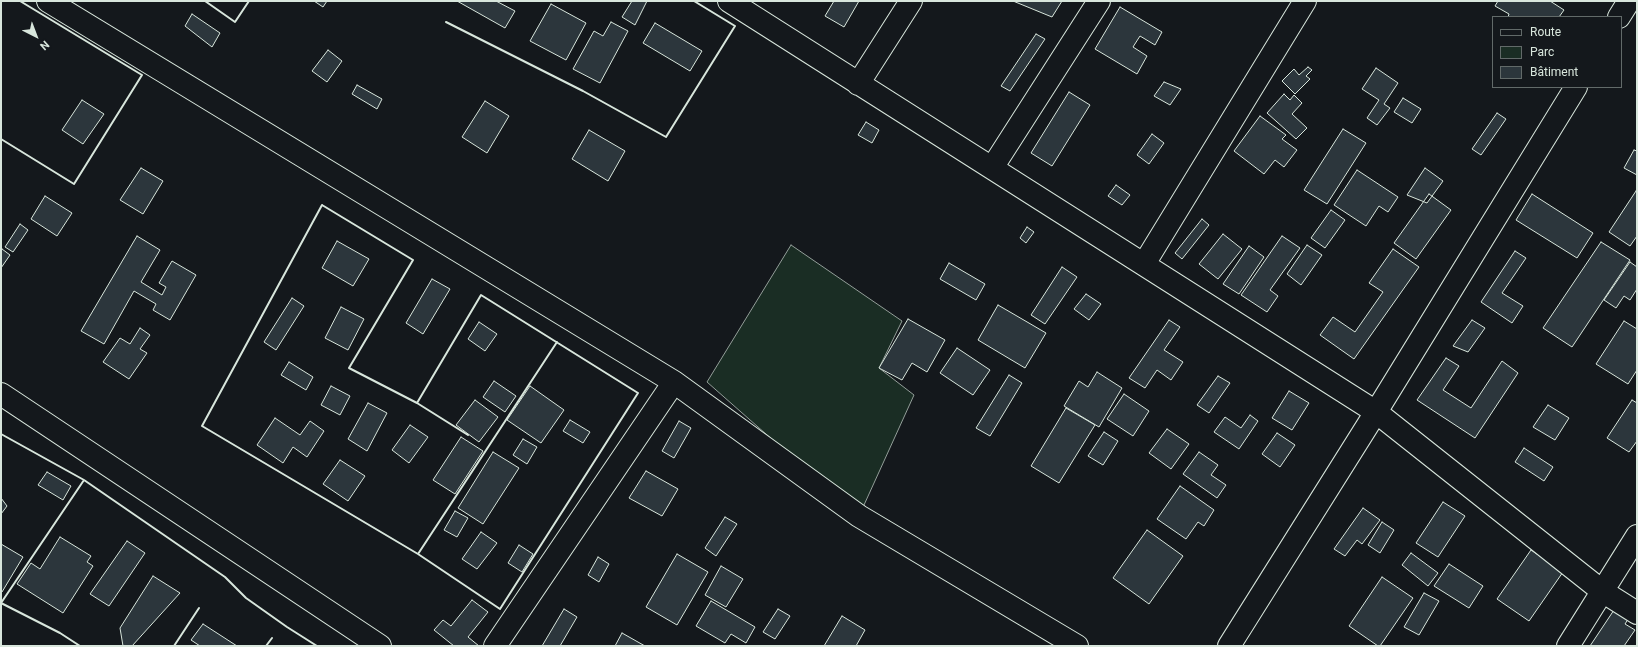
<!DOCTYPE html>
<meta charset="utf-8">
<style>
body{margin:0}
#map{position:relative;width:1638px;height:647px;overflow:hidden;background:#14181c;font-family:Roboto,sans-serif}
canvas{display:block}
.frame{position:absolute;inset:0;border:2px solid #d8e6dc;pointer-events:none}
.legend{position:absolute;left:1492px;top:16px;width:130px;height:72px;box-sizing:border-box;background:#14181c;border:1px solid #626a69;margin:0;padding:5px 7px;list-style:none;font-size:12px;color:#d8e6dc}
.legend li{display:flex;align-items:center;gap:8px;height:20px}
.legend b{width:20px;border:1px solid #626a69}
.north{position:absolute;left:16px;top:16px;width:40px;height:40px;-webkit-text-stroke:3px #14181c;paint-order:stroke;rotate:138deg;font-size:11px;font-weight:700;line-height:16px;text-align:center;color:#d8e6dc}
.north::after{content:'';display:block;margin:auto;width:14px;height:18px;background:#d8e6dc;clip-path:polygon(50% 0,100% 100%,50% 72%,0 100%)}
</style>
<div id="map">
<canvas width="1638" height="647"></canvas>
<div class="frame"></div>
<ul class="legend">
<li><b style="height:5px;background:#14181c"></b>Route</li>
<li><b style="height:11px;background:#1a2d24"></b>Parc</li>
<li><b style="height:11px;background:#2c363c"></b>Bâtiment</li>
</ul>
<div class="north">N</div>
</div>
<script>
const context = document.querySelector('canvas').getContext('2d');
context.lineJoin = 'round';
function paint(path, color) { context.fillStyle = color; context.fill(path, 'evenodd'); }
const toPath = rows => new Path2D(rows.map(r => 'M' + r).join(''));
function stroke(path, color, width, dash) { context.strokeStyle = color; context.lineWidth = width; context.lineCap = dash ? 'butt' : 'round'; context.setLineDash(dash || []); context.stroke(path); }
const green = toPath([
 [791,245,902,321,879,368,914,395,859,516,707,382,791,245]
]);
paint(green, '#1a2d24');
stroke(green, '#939e99', 1);
const building = toPath([
 [314,1,327,1,323,7,314,1],
 [457,1,496,1,515,11,505,28,457,1],
 [632,1,647,1,635,25,622,17,632,1],
 [834,1,859,1,844,27,825,16,834,1],
 [1013,1,1062,1,1052,17,1013,1],
 [1498,1,1550,1,1564,10,1559,17,1508,17,1509,14,1495,6,1498,1],
 [551,4,586,23,566,60,530,41,551,4],
 [1120,7,1162,32,1155,45,1140,36,1133,47,1147,56,1137,74,1095,49,1120,7],
 [192,14,220,33,212,47,185,26,192,14],
 [611,22,628,31,600,83,573,69,594,31,603,36,611,22],
 [655,23,702,51,690,71,643,43,655,23],
 [1036,34,1045,39,1010,91,1001,86,1036,34],
 [328,50,342,61,327,82,312,71,328,50],
 [1308,67,1312,70,1306,76,1310,79,1295,94,1282,81,1294,69,1299,75,1308,67],
 [1376,68,1398,83,1384,104,1390,108,1377,125,1367,118,1379,100,1362,89,1376,68],
 [1164,82,1181,89,1170,105,1154,96,1164,82],
 [357,85,382,99,377,109,352,94,357,85],
 [1069,92,1090,105,1052,166,1031,153,1069,92],
 [1284,94,1290,100,1294,95,1302,103,1292,114,1307,128,1296,139,1267,113,1284,94],
 [1403,98,1421,109,1412,123,1394,112,1403,98],
 [82,100,104,114,83,144,62,130,82,100],
 [485,101,509,116,487,153,462,137,485,101],
 [1497,113,1506,119,1481,155,1472,149,1497,113],
 [1260,116,1286,135,1282,139,1297,150,1284,167,1275,160,1264,174,1234,151,1260,116],
 [866,122,879,130,872,143,858,135,866,122],
 [1343,129,1366,143,1327,204,1304,190,1343,129],
 [589,130,625,151,608,181,572,159,589,130],
 [1152,134,1164,143,1149,164,1137,155,1152,134],
 [1634,150,1637,151,1637,175,1624,168,1634,150],
 [141,168,163,181,143,214,120,200,141,168],
 [1425,168,1443,181,1427,203,1407,195,1425,168],
 [1357,170,1398,197,1388,212,1379,206,1366,226,1334,205,1357,170],
 [1116,185,1130,195,1122,205,1108,196,1116,185],
 [1636,191,1637,192,1637,236,1630,246,1609,232,1636,191],
 [1429,194,1451,210,1416,259,1394,243,1429,194],
 [1532,194,1593,233,1577,258,1516,220,1532,194],
 [45,196,72,213,57,236,31,219,45,196],
 [1331,210,1345,220,1325,248,1311,238,1331,210],
 [1202,219,1209,225,1182,259,1175,253,1202,219],
 [20,224,28,230,13,252,5,247,20,224],
 [1027,227,1034,232,1026,243,1020,238,1027,227],
 [1223,234,1242,249,1218,279,1199,264,1223,234],
 [137,236,160,250,141,282,162,295,166,287,159,283,172,261,196,275,170,320,153,310,156,304,134,291,104,344,81,331,137,236],
 [1282,236,1300,248,1270,290,1278,296,1267,312,1241,295,1282,236],
 [337,241,369,259,353,286,322,268,337,241],
 [1601,242,1630,260,1572,347,1543,328,1601,242],
 [1307,245,1322,255,1301,285,1287,274,1307,245],
 [1249,246,1264,257,1239,294,1223,284,1249,246],
 [2,249,10,255,1,268,1,250,2,249],
 [1393,249,1419,267,1354,359,1320,335,1333,317,1355,332,1383,292,1369,283,1393,249],
 [1515,251,1526,258,1502,293,1523,306,1512,323,1481,302,1515,251],
 [1630,262,1637,267,1637,289,1630,300,1624,296,1616,308,1604,300,1630,262],
 [949,263,985,284,976,300,940,279,949,263],
 [1062,267,1077,277,1045,324,1031,315,1062,267],
 [432,279,450,289,423,334,406,323,432,279],
 [1086,294,1101,304,1089,320,1074,309,1086,294],
 [292,298,304,306,276,350,264,342,292,298],
 [998,305,1046,333,1025,368,978,340,998,305],
 [341,307,364,319,348,350,325,338,341,307],
 [908,319,945,340,927,372,912,363,902,380,879,368,908,319],
 [1169,320,1180,327,1164,350,1183,362,1171,380,1157,370,1145,388,1129,378,1169,320],
 [1472,320,1485,328,1468,352,1453,346,1472,320],
 [1624,321,1637,329,1637,370,1628,384,1596,364,1624,321],
 [479,322,497,334,485,351,468,339,479,322],
 [140,328,150,335,140,349,147,353,129,379,103,362,120,338,130,344,140,328],
 [957,348,990,370,973,395,940,373,957,348],
 [1446,358,1459,366,1443,390,1471,408,1502,361,1518,373,1475,438,1417,400,1446,358],
 [289,362,313,377,306,390,281,375,289,362],
 [1097,372,1122,388,1099,427,1064,406,1079,381,1088,387,1097,372],
 [1009,375,1022,383,990,436,976,428,1009,375],
 [1218,376,1230,383,1209,413,1197,405,1218,376],
 [494,381,516,396,505,412,483,397,494,381],
 [331,386,350,396,340,415,321,405,331,386],
 [530,386,564,410,541,443,507,420,530,386],
 [1289,391,1309,403,1292,430,1272,418,1289,391],
 [1124,394,1149,411,1133,436,1107,419,1124,394],
 [475,400,498,417,479,442,456,425,475,400],
 [1632,400,1637,403,1637,441,1629,452,1607,438,1632,400],
 [368,403,387,413,367,451,348,439,368,403],
 [1548,405,1569,418,1555,440,1533,427,1548,405],
 [1066,408,1095,425,1059,483,1031,466,1066,408],
 [1250,415,1258,421,1239,449,1214,432,1225,417,1241,428,1250,415],
 [275,418,300,435,310,421,324,431,307,457,293,447,283,463,257,445,275,418],
 [570,420,590,432,583,443,563,431,570,420],
 [679,421,691,428,674,458,662,451,679,421],
 [410,425,428,437,409,463,392,450,410,425],
 [1167,429,1189,444,1171,469,1149,453,1167,429],
 [1104,432,1118,441,1103,465,1088,456,1104,432],
 [1277,433,1295,445,1280,467,1262,454,1277,433],
 [461,437,483,451,455,494,433,480,461,437],
 [523,439,537,447,527,464,513,455,523,439],
 [1524,448,1553,467,1544,481,1515,462,1524,448],
 [493,452,519,468,483,524,458,508,493,452],
 [1199,452,1218,465,1211,475,1226,485,1217,498,1183,474,1199,452],
 [340,460,365,476,348,501,323,484,340,460],
 [646,471,678,489,662,516,629,498,646,471],
 [47,472,71,486,63,500,38,485,47,472],
 [1180,486,1214,510,1204,526,1198,522,1186,539,1157,519,1180,486],
 [1,498,7,506,1,514,1,498],
 [1443,502,1465,516,1438,557,1416,543,1443,502],
 [1363,508,1380,520,1362,544,1357,540,1345,556,1334,549,1363,508],
 [455,511,468,518,457,537,444,530,455,511],
 [725,517,737,524,716,556,705,548,725,517],
 [1382,522,1394,530,1380,553,1368,545,1382,522],
 [1147,530,1183,556,1149,604,1113,578,1147,530],
 [481,532,497,543,477,569,462,559,481,532],
 [60,537,91,556,87,562,93,566,63,613,17,584,31,563,40,569,60,537],
 [127,541,145,553,109,606,90,594,127,541],
 [1,544,23,557,2,592,1,591,1,544],
 [519,545,533,554,522,572,508,563,519,545],
 [1531,550,1563,572,1529,621,1497,599,1531,550],
 [1411,553,1438,573,1428,586,1402,565,1411,553],
 [677,554,708,572,677,625,646,607,677,554],
 [598,557,609,564,599,582,588,575,598,557],
 [1449,564,1483,586,1469,608,1434,586,1449,564],
 [721,566,743,579,726,607,705,595,721,566],
 [153,576,180,593,132,646,123,646,120,628,153,576],
 [1382,577,1413,598,1380,646,1378,646,1349,626,1382,577],
 [1424,593,1439,601,1419,635,1404,627,1424,593],
 [472,600,488,612,468,637,479,646,454,646,434,630,443,620,451,626,472,600],
 [711,601,755,627,746,643,731,634,725,643,696,626,711,601],
 [1618,604,1632,613,1625,624,1635,630,1624,646,1590,646,1618,604],
 [564,609,577,617,560,646,542,646,564,609],
 [778,609,790,616,775,639,763,632,778,609],
 [842,616,865,630,856,646,824,646,842,616],
 [203,624,237,646,200,646,191,640,203,624],
 [622,633,645,646,615,646,622,633]
]);
paint(building, '#2c363c');
stroke(building, '#d8e6dc', 1);
const minor = toPath([
 [48,1,674,382,859,516,1077,646],
 [729,1,1376,412,1602,591,1637,613],
 [1619,17,1629,1],
 [858,84,911,1],
 [992,168,1099,1],
 [1144,264,1305,1],
 [1,394,380,646],
 [495,646,674,382],
 [1229,646,1376,412,1576,87],
 [1568,646,1637,536]
]);
stroke(minor, '#d8e6dc', 24);
stroke(minor, '#14181c', 22);
stroke(toPath([
 [205,1,235,22,249,1],
 [446,22,583,91,666,137,735,26,694,1],
 [1,139,74,184,142,75,20,1],
 [322,205,413,260,349,368,417,403,481,295,638,393,500,609,418,554,202,426,322,205],
 [417,403,468,435],
 [1,434,84,480,225,577,246,598,287,627,317,646],
 [418,554,557,342],
 [1,603,84,480],
 [1,603,60,633,80,646],
 [174,646,199,608],
 [266,646,272,638]
]), '#d8e6dc', 2);
</script>
